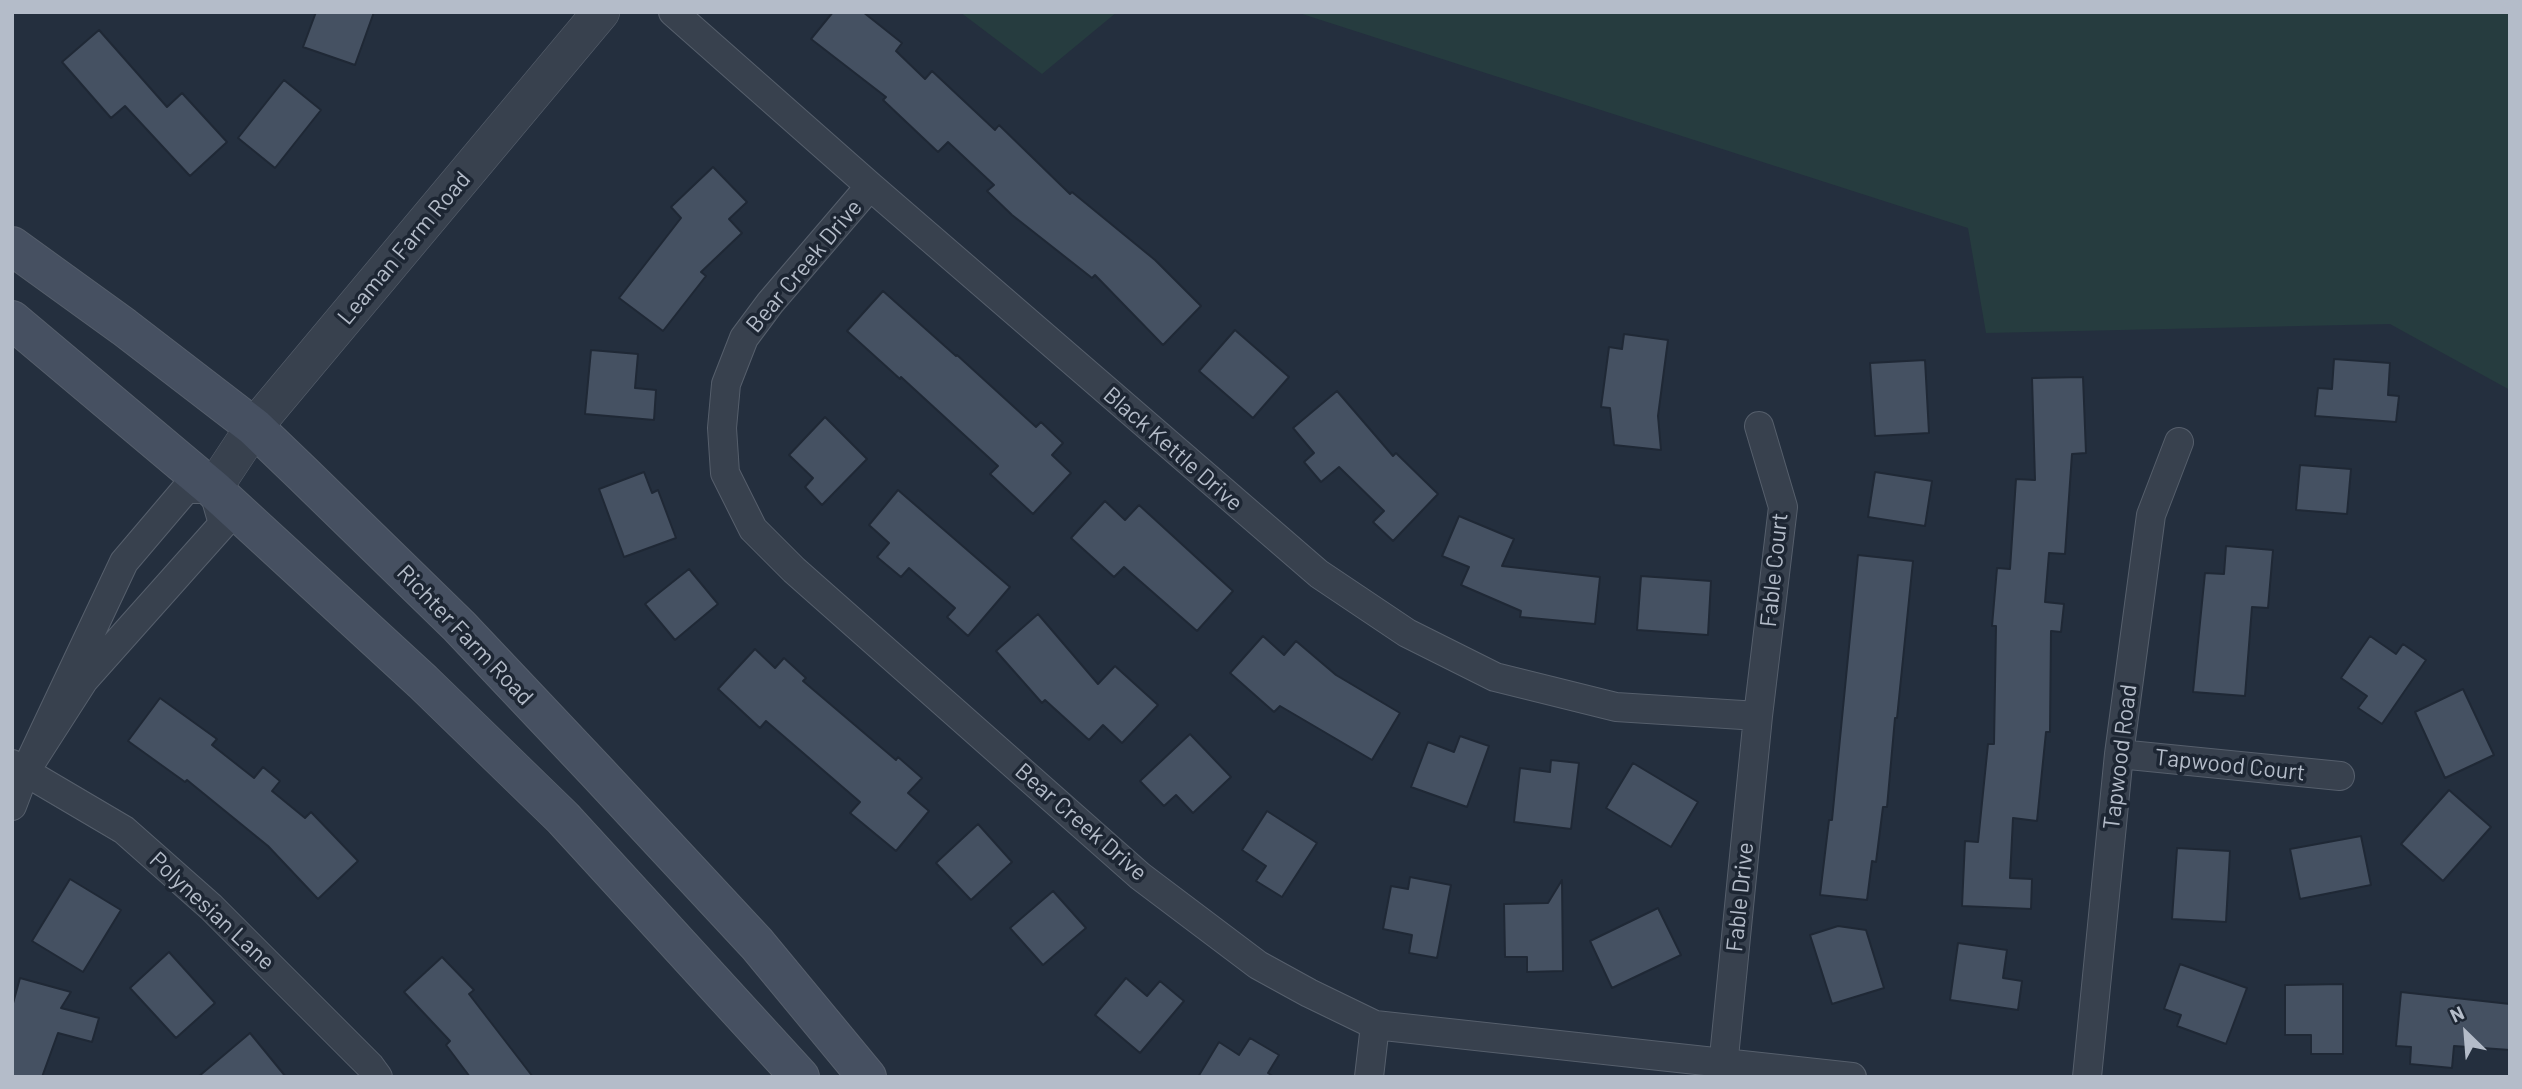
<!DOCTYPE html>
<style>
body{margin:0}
#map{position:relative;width:2522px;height:1089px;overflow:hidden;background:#242f3e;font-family:Barlow,sans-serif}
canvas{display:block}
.frame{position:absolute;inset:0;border:14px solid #b4bcc9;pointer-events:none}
.north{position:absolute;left:2431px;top:998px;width:70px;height:70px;-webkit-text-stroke:5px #1d2633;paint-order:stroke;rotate:335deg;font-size:19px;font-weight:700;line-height:28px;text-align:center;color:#b4bcc9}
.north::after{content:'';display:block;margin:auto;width:24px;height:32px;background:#b4bcc9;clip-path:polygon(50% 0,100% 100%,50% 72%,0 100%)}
</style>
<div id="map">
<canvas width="2522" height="1089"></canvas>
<div class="frame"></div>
<div class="north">N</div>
</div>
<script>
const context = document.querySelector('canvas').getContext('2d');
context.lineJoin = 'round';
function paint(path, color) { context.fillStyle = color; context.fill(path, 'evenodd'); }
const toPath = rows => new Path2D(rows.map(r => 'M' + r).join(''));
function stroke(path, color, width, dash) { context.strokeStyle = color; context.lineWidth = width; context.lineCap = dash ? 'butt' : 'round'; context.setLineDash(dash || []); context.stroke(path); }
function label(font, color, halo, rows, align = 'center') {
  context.font = font + ' Barlow,sans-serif'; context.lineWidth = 7; context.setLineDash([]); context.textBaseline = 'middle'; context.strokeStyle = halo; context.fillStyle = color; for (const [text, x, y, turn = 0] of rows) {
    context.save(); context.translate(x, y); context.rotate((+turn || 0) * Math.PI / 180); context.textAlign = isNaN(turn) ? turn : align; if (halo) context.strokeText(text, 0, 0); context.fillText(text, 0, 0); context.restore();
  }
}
paint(toPath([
 [960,12,1117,12,1042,74],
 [1296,12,2510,12,2510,390,2390,324,1986,333,1968,228]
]), '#263c3f');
const building = toPath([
 [316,12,374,12,355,65,303,47,316,12],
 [833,12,863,12,902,43,896,51,925,79,932,71,995,130,999,125,1070,194,1072,192,1155,260,1201,306,1163,345,1095,275,1092,278,1012,215,987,191,994,185,948,142,938,152,883,100,886,97,811,39,833,12],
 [99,30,167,107,182,93,227,142,190,176,125,106,111,118,62,62,99,30],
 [284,80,321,110,275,168,238,138,284,80],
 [713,167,747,202,729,219,742,233,701,272,706,276,663,331,619,298,681,218,671,207,713,167],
 [883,291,956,356,957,355,1036,427,1041,422,1063,443,1052,455,1071,473,1033,514,990,474,998,466,901,377,900,379,847,331,883,291],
 [1235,330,1289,377,1253,418,1199,371,1235,330],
 [1624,334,1668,340,1658,416,1661,450,1614,445,1610,408,1601,407,1609,347,1622,349,1624,334],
 [591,350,638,354,635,388,656,390,654,420,585,414,591,350],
 [2334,359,2390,363,2388,395,2399,396,2396,422,2315,416,2318,388,2332,389,2334,359],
 [1925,360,1929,433,1875,436,1870,363,1925,360],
 [2083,377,2086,453,2072,454,2065,554,2049,553,2045,602,2064,604,2061,632,2051,631,2050,732,2046,732,2037,821,2013,818,2010,878,2032,879,2031,909,1962,906,1965,841,1978,842,1988,744,1994,744,1996,626,1992,626,1997,568,2010,569,2016,479,2035,480,2032,378,2083,377],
 [1337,391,1393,456,1396,453,1438,494,1393,541,1373,522,1384,511,1339,467,1321,482,1304,462,1314,453,1293,428,1337,391],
 [825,417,867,459,822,505,805,487,813,478,789,455,825,417],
 [2300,465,2351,469,2347,514,2296,510,2300,465],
 [644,472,652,493,658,490,676,538,624,557,599,489,644,472],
 [1875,472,1932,481,1925,526,1868,517,1875,472],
 [898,490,1010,587,968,636,947,617,955,608,909,568,901,577,877,557,889,543,869,525,898,490],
 [1105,501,1125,520,1139,505,1233,591,1197,631,1124,567,1114,577,1071,538,1105,501],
 [1459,516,1514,539,1502,566,1600,577,1595,624,1520,617,1521,611,1461,585,1469,567,1442,556,1459,516],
 [2226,546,2273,550,2268,608,2252,607,2245,696,2193,692,2205,573,2224,574,2226,546],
 [1858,555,1913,561,1897,718,1895,718,1887,807,1883,807,1876,862,1872,861,1867,900,1820,895,1829,820,1832,820,1858,555],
 [689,569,718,604,675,640,645,604,689,569],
 [1641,576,1711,581,1708,635,1637,630,1641,576],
 [1038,614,1098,684,1115,666,1158,705,1122,743,1103,725,1089,740,1045,700,1042,703,996,651,1038,614],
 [1263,636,1284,655,1296,641,1336,675,1400,713,1372,760,1280,706,1274,712,1230,673,1263,636],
 [2370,636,2396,654,2403,644,2426,660,2382,724,2358,708,2367,696,2341,678,2370,636],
 [755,649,775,668,784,658,806,678,803,681,896,760,898,757,922,778,908,793,929,811,896,851,850,813,860,802,766,721,760,728,718,689,755,649],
 [2463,689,2494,755,2445,778,2415,712,2463,689],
 [160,698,217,739,212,745,254,778,263,767,280,781,272,791,305,818,311,812,358,861,318,899,268,846,187,780,185,782,128,741,160,698],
 [1190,734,1231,777,1193,813,1176,795,1164,806,1140,781,1190,734],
 [1460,736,1489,746,1467,807,1411,787,1428,742,1454,752,1460,736],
 [1551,760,1579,763,1571,829,1514,822,1520,768,1550,772,1551,760],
 [1633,763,1698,802,1671,847,1606,808,1633,763],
 [2449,790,2491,827,2443,881,2401,844,2449,790],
 [1267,811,1317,843,1282,897,1256,881,1266,866,1242,850,1267,811],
 [978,824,1012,862,971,900,936,863,978,824],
 [2361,836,2371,885,2300,899,2290,849,2361,836],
 [2177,848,2230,851,2226,922,2172,919,2177,848],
 [1410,877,1451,885,1437,958,1409,953,1412,935,1383,929,1391,886,1408,889,1410,877],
 [70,879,121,910,83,972,32,941,70,879],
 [1562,880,1563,971,1527,972,1527,957,1505,957,1504,904,1548,903,1562,880],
 [1053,891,1086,928,1043,965,1010,928,1053,891],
 [1658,908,1681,955,1612,988,1590,941,1658,908],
 [1838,926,1866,930,1884,988,1832,1004,1810,935,1838,926],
 [1958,943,2007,950,2003,978,2022,981,2018,1010,1950,1000,1958,943],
 [169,952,215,1003,176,1038,130,988,169,952],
 [442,957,474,990,469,994,533,1077,470,1077,446,1045,450,1041,404,992,442,957],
 [2180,964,2247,988,2226,1044,2177,1026,2181,1015,2164,1009,2180,964],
 [20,978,71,992,61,1008,99,1018,92,1042,58,1033,42,1077,12,1077,12,1007,20,978],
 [1126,978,1147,996,1160,981,1184,1001,1140,1053,1095,1015,1126,978],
 [2343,984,2343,1054,2311,1054,2311,1035,2285,1035,2285,985,2343,984],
 [2401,992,2510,1004,2510,1050,2454,1046,2452,1068,2410,1064,2411,1047,2396,1046,2401,992],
 [250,1033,286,1077,198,1077,250,1033],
 [1250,1038,1279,1055,1268,1073,1274,1077,1198,1077,1219,1042,1239,1055,1250,1038]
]);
paint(building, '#455162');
stroke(building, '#1f2835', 2);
const minor = toPath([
 [673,12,870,186,1319,574,1407,633,1495,677,1616,707,1758,716],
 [870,186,770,303,744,338,726,384,722,428,725,473,753,529,794,570,1140,876,1258,965,1309,993,1375,1025,1852,1077],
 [2119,754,2340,776],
 [12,764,124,830,211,907,370,1066,378,1077],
 [12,806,25,772,124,562,186,489,213,489,223,524,84,680,25,772],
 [1369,1077,1375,1025],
 [1722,1077,1758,716,1783,507,1759,426],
 [2087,1077,2119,754,2151,515,2179,442]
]);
const tertiary = toPath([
 [213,489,254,427,601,12]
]);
const secondary = toPath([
 [12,246,124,327,254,427,304,475,459,626,596,771,757,944,867,1077],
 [12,320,213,489,423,682,563,818,800,1077]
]);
stroke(minor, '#565f6c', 30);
stroke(tertiary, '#565f6c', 38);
stroke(secondary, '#565f6c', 40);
stroke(minor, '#38414e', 28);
stroke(tertiary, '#38414e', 37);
stroke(secondary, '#465061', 38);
label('23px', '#b4bcc9', '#1d2633', [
 ["Leaman Farm Road",404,248,-50],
 ["Bear Creek Drive",804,266,-50],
 ["Black Kettle Drive",1173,449,41],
 ["Fable Court",1774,570,-84],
 ["Richter Farm Road",465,635,46],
 ["Tapwood Road",2120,757,-83],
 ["Tapwood Court",2230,765,6],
 ["Bear Creek Drive",1081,822,41],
 ["Fable Drive",1740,897,-84],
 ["Polynesian Lane",212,911,43]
]);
</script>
